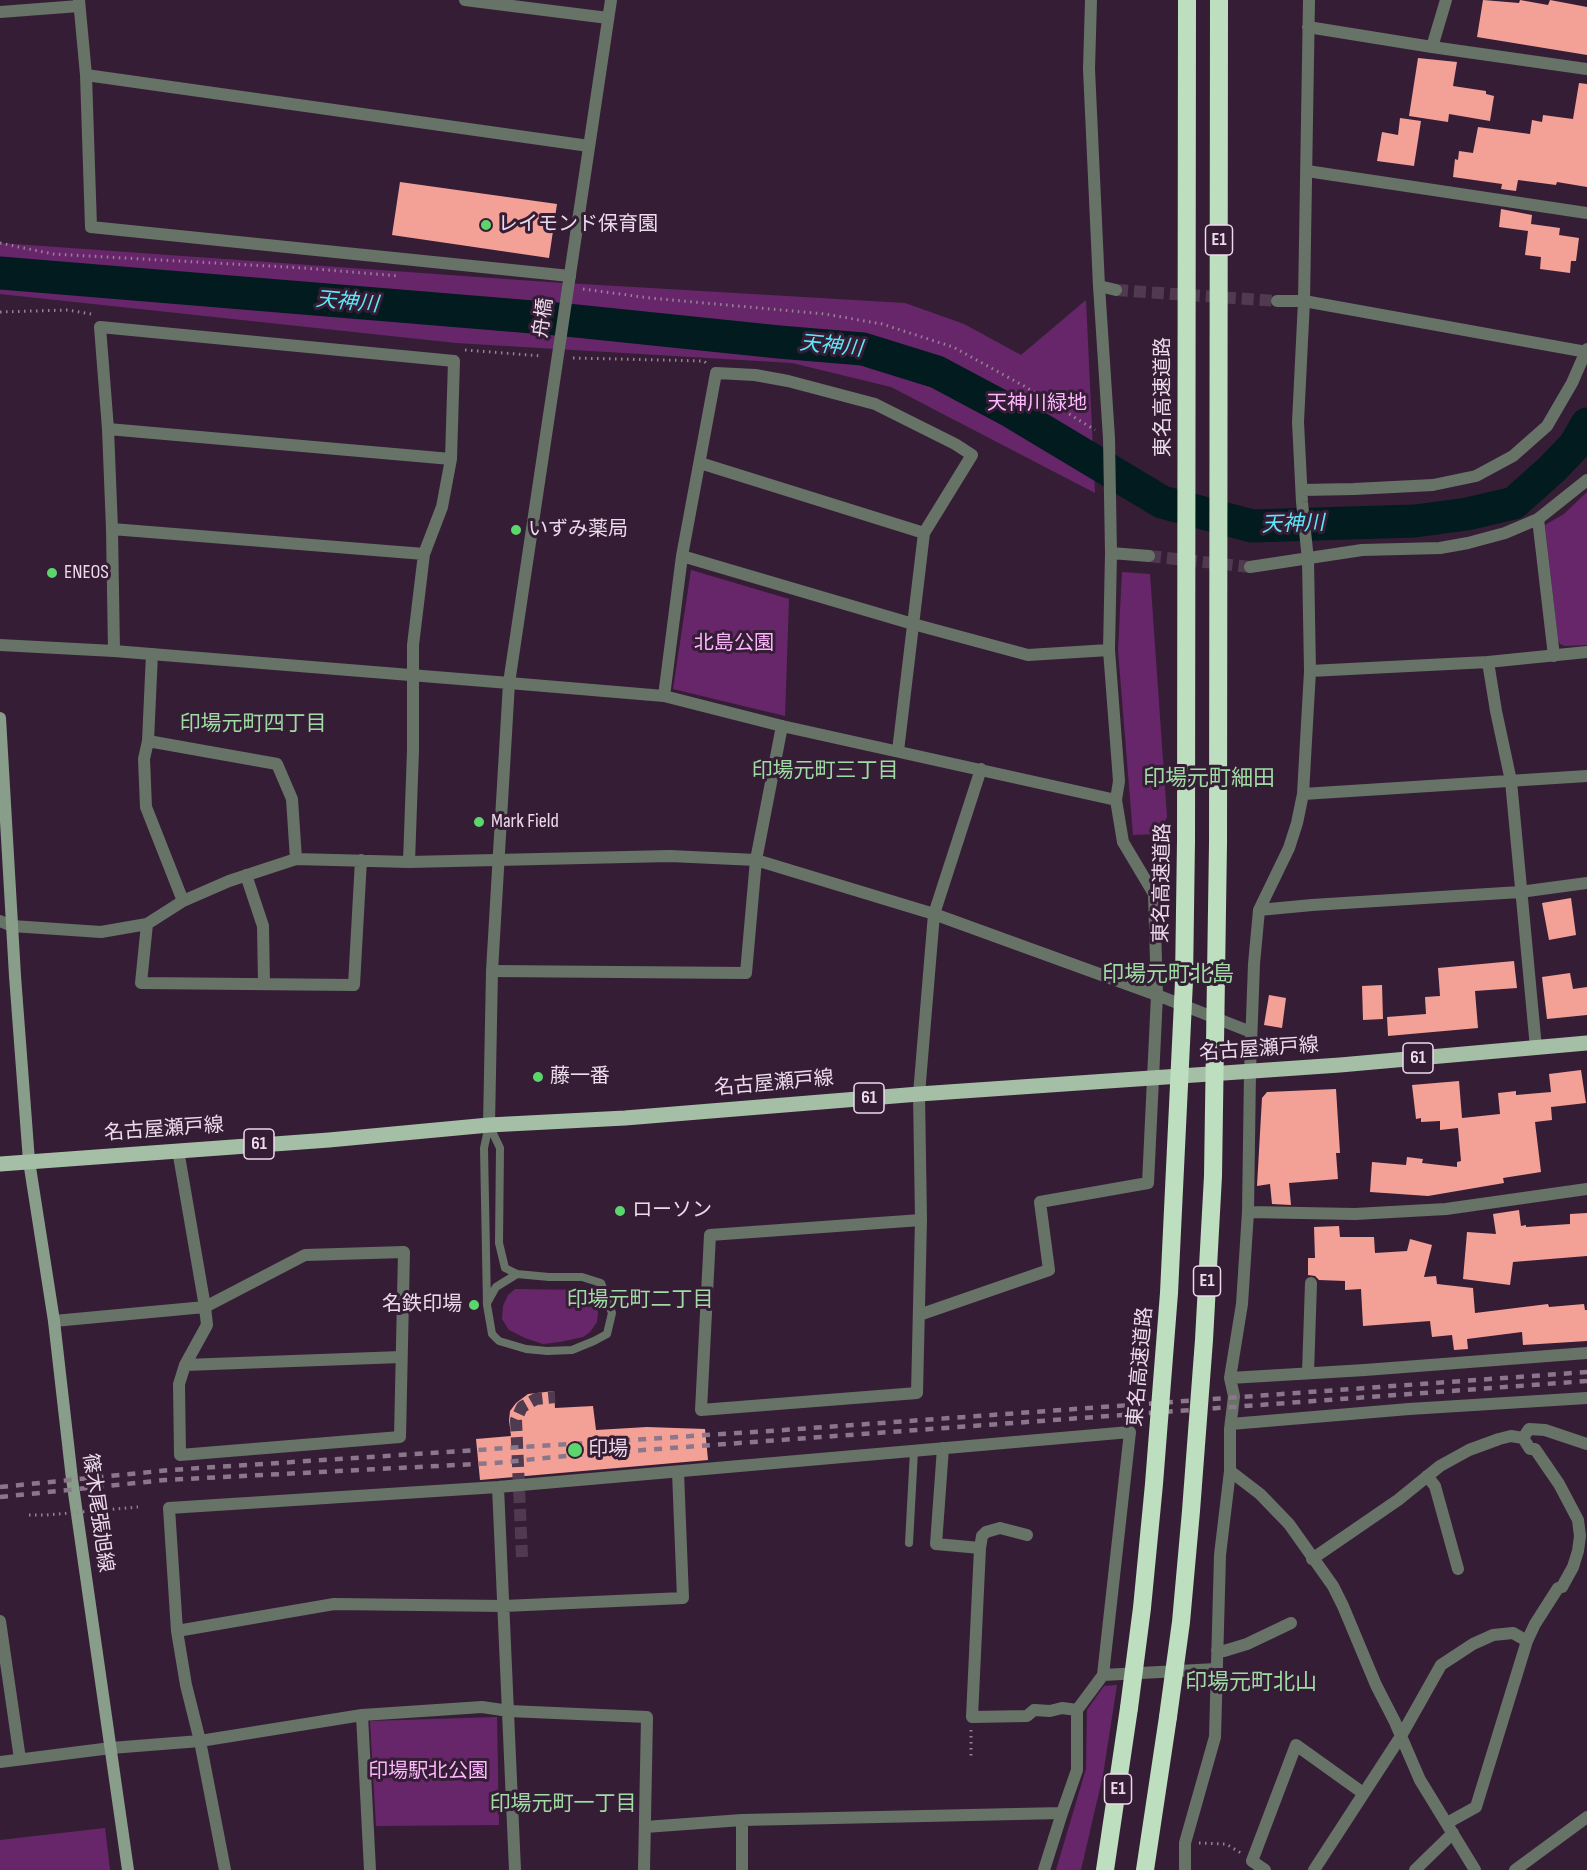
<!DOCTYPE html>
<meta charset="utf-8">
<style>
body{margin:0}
canvas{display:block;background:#351d35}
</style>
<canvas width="1587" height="1870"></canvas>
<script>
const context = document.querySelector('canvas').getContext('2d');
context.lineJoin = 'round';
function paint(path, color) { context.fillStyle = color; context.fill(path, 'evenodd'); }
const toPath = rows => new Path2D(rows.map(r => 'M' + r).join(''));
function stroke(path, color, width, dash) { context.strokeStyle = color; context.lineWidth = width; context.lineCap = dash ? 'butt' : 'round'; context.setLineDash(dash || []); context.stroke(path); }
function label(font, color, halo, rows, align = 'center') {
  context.font = font + ' "Sofia Sans Condensed","Noto Sans JP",sans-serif'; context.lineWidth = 6; context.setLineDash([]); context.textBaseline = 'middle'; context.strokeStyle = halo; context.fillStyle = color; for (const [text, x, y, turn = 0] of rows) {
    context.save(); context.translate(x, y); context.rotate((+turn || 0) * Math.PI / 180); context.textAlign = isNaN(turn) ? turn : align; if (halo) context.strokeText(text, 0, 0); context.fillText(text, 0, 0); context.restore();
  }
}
paint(toPath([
 [0,243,548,282,905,303,964,324,1021,355,1086,300,1095,493,891,387,792,363,456,343,0,294],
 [1587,492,1587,645,1565,646,1560,644,1558,640,1545,525,1564,514],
 [691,570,789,599,785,716,673,689],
 [1122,572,1150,574,1167,817,1158,834,1133,835,1118,650],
 [515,1289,580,1290,595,1300,598,1312,597,1322,590,1332,583,1337,560,1342,543,1344,525,1338,509,1330,502,1319,503,1306,508,1295],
 [1117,1685,1103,1775,1081,1870,1056,1870,1086,1769,1087,1710,1104,1686],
 [497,1717,499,1825,376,1826,370,1721],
 [105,1828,110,1870,0,1870,0,1840]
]), '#68266a');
stroke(toPath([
 [0,273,557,319,779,342,863,349,937,372,1012,412,1162,502,1252,526,1415,521,1467,514,1514,503,1552,469,1575,445,1587,424]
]), '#011b1e', 33);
paint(toPath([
 [1483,0,1519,3,1520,0,1548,5,1550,0,1587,7,1587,55,1477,37],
 [1418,58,1457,62,1453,86,1486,91,1486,94,1494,96,1490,121,1449,114,1448,122,1409,116],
 [1579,83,1587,84,1587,187,1557,182,1556,185,1518,180,1516,191,1501,189,1502,184,1453,177,1455,159,1458,160,1459,151,1473,153,1478,127,1530,134,1532,120,1542,122,1543,115,1573,119],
 [1400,118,1421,121,1414,166,1377,161,1382,132,1398,135],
 [400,182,557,204,549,258,392,235],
 [1501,209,1532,215,1531,224,1560,228,1559,235,1579,238,1576,261,1571,261,1570,273,1540,269,1541,257,1525,255,1528,231,1499,227],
 [1571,898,1576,935,1549,940,1542,903],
 [1514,961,1517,988,1475,991,1478,1028,1388,1036,1387,1017,1426,1014,1425,997,1440,996,1438,968],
 [1570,973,1573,989,1587,987,1587,1015,1547,1019,1542,977],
 [1382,985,1383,1019,1363,1020,1362,986],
 [1269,995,1286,998,1282,1028,1264,1025],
 [1581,1070,1586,1103,1551,1107,1552,1120,1535,1122,1541,1172,1503,1178,1504,1183,1428,1196,1370,1192,1372,1162,1406,1165,1407,1157,1423,1159,1422,1163,1457,1167,1457,1162,1461,1161,1458,1128,1440,1130,1440,1121,1421,1122,1421,1118,1416,1119,1412,1085,1459,1081,1462,1118,1500,1114,1498,1093,1516,1091,1516,1095,1551,1092,1549,1074],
 [1336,1089,1340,1153,1336,1153,1338,1179,1289,1183,1291,1205,1272,1204,1270,1184,1257,1186,1262,1098,1267,1092],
 [1519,1210,1521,1226,1526,1225,1526,1227,1570,1224,1570,1214,1587,1213,1587,1256,1513,1262,1510,1285,1463,1279,1467,1232,1496,1234,1493,1214],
 [1339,1226,1340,1237,1374,1237,1375,1253,1407,1251,1410,1239,1432,1245,1424,1277,1436,1276,1437,1284,1473,1288,1475,1313,1548,1304,1549,1307,1584,1304,1585,1310,1587,1310,1587,1341,1523,1345,1522,1332,1467,1339,1468,1349,1454,1350,1452,1335,1432,1337,1430,1321,1363,1326,1361,1289,1345,1290,1345,1281,1319,1280,1315,1276,1308,1275,1308,1258,1315,1258,1314,1227],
 [554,1391,555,1408,593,1406,596,1430,647,1427,705,1429,708,1460,480,1480,476,1439,511,1436,509,1420,510,1411,516,1403,528,1394]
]), '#f3a097');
stroke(toPath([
 [522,1557,516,1420,522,1407,536,1399,555,1397]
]), '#503a50', 12, [12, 6]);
stroke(toPath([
 [1116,290,1277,301],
 [1149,556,1250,567]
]), '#503a50', 12, [12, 6]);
stroke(toPath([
 [0,243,53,254,304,268,400,276],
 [583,289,650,298,825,314,882,324,953,347,1024,386,1095,430],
 [0,312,68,310,91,314],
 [465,350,542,356],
 [573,358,704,361,706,363],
 [971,1730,971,1758],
 [1199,1843,1226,1844,1241,1853]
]), '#968296', 3, [1.5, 4.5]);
stroke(toPath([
 [489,1125,500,1148,499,1243,505,1268,517,1274,549,1277,582,1277,601,1283,612,1313,607,1334,594,1341,572,1350,547,1351,526,1349,499,1341,492,1334,487,1305,484,1148,489,1125],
 [487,1303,496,1287,517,1274],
 [909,1543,914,1451]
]), '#667366', 8);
stroke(toPath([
 [79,0,86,75,91,227,570,276],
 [465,0,608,18],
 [0,12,79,6],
 [1308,27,1432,47,1587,69],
 [1432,47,1446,0],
 [86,75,589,146],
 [1307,171,1587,213],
 [1099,286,1116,290],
 [1277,301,1304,301,1587,352],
 [108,429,451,459],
 [700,463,924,533],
 [1302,490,1354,489,1433,485,1476,476,1513,456,1547,426,1572,383,1587,349],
 [1538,519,1554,656],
 [112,529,424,554],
 [1111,553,1149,556],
 [682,556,913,624,1028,655,1109,650],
 [1250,567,1362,550,1440,548,1468,543,1505,533,1538,519,1587,480],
 [114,651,112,529,108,429,100,327,454,361,451,459,442,507,424,554,413,645,413,750,409,862],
 [152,654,148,741,144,759,146,807,183,901],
 [1488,662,1496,711,1511,781,1536,1048],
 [1310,671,1488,662,1587,652],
 [509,683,664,696,782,726,1116,800],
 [664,696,682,556,716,373,755,375,788,381,875,404,955,444,972,455,924,533,898,751],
 [148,741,277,764,292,799,296,859],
 [1303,794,1587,776],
 [246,875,263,926,264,984],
 [1259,910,1312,905,1520,892,1587,883],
 [0,921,12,926,101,932,147,924,183,901,229,881,296,859,409,862,670,856,756,860,934,914,1157,995,1251,1032],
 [147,924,141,983,354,985,361,860],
 [492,971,746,973,756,860,782,726],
 [1248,1212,1355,1214,1446,1209,1587,1189],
 [921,1220,710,1235,701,1410,917,1393,921,1220,919,1094,934,914,981,769],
 [919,1315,1049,1270,1040,1202,1148,1183,1157,995,1154,894,1123,842,1116,800,1119,781,1109,650,1111,553,1109,438,1099,286,1089,69,1091,0],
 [54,1321,205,1307,305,1255,404,1252,400,1437,180,1455,179,1384,185,1365,207,1325,205,1307,178,1150],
 [185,1365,401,1357],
 [1308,1373,1311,1283],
 [1230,1378,1365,1370,1587,1353],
 [1231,1424,1409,1409,1587,1398],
 [943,1448,936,1544,980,1548],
 [1230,1471,1260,1494,1289,1524,1333,1586,1343,1606,1376,1685,1395,1722,1420,1780,1475,1870],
 [1427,1476,1435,1486,1458,1569],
 [498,1487,515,1870],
 [1027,1535,1000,1528,986,1532,982,1536,980,1548,972,1717,1027,1716,1034,1710,1050,1711,1062,1708,1077,1710],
 [1312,1559,1398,1500,1440,1466,1469,1450,1499,1439,1511,1436,1523,1438,1529,1429,1545,1430,1587,1444],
 [0,1621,20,1759],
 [177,1631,334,1604,504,1606,683,1598,678,1472],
 [1217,1650,1224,1651,1247,1644,1291,1623],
 [1103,1675,1216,1669],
 [362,1715,370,1870],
 [0,1762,111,1748,200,1741,362,1715,482,1707,509,1711,647,1717,644,1870],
 [1447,1823,1476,1807,1527,1641,1535,1624,1558,1588,1562,1587,1573,1567,1578,1551,1580,1536,1578,1520,1559,1484,1535,1449,1530,1449,1523,1438],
 [645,1827,742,1820,1062,1813,1044,1870],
 [225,1870,200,1741,186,1685,177,1631,169,1508,498,1487,1130,1432,1103,1675,1077,1710,1077,1770,1062,1813],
 [742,1870,742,1820],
 [1185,1870,1185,1843,1215,1737,1220,1555,1230,1471,1230,1429,1234,1396,1230,1378,1242,1304,1248,1212,1250,1072,1254,964,1259,910,1289,848,1297,823,1303,794,1310,671,1308,560,1302,502,1298,422,1304,301,1309,0],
 [1265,1870,1252,1861,1296,1745,1363,1793],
 [1314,1870,1401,1736,1441,1665,1473,1644,1493,1635,1513,1633,1527,1641],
 [1415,1870,1453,1833]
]), '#667366', 12);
stroke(toPath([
 [0,645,114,651,509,683],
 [489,1125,492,971,509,683,611,0],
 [1515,1870,1587,1817]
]), '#667366', 12);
stroke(toPath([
 [0,718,15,976,29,1161,54,1321,72,1479,128,1870]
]), '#899e8a', 12);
stroke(toPath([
 [0,1164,329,1140,489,1125,625,1118,919,1094,1340,1065,1587,1043]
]), '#a5bfa6', 15);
stroke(toPath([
 [1186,841,1187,0],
 [1218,843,1219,0],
 [1105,1870,1129,1708],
 [1145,1870,1168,1717]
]), '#bddebf', 18);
stroke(toPath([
 [0,1487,170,1470,784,1430,1587,1372],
 [0,1497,165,1480,495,1463,576,1455,1587,1381]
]), '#8b778b', 4.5, [8, 8]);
stroke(toPath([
 [29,1515,47,1515,138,1507]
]), '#968296', 3, [1.5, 4.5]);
stroke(toPath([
 [1129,1708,1142,1608,1154,1484,1169,1293,1184,981,1186,841],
 [1168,1717,1181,1622,1191,1511,1204,1340,1213,1176,1218,843]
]), '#bddebf', 18);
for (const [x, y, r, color] of [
 [486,225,6,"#5cd56d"],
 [516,530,6,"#5cd56d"],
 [52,573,6,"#5cd56d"],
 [479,822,6,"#5cd56d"],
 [538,1077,6,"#5cd56d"],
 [620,1211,6,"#5cd56d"],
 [474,1305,6,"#5cd56d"],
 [575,1450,8,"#5cd56d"]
]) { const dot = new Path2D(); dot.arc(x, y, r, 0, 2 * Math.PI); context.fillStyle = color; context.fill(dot); stroke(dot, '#351d35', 2); }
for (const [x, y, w] of [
 [1219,240,27],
 [1418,1058,30],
 [869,1098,30],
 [259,1144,30],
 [1207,1281,27],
 [1118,1789,27]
]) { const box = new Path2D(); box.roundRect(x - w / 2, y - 15, w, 30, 4.5); context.fillStyle = '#351d35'; context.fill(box); stroke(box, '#ebdbeb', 1.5); }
label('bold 18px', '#ebdbeb', null, [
 ["E1",1219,240],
 ["61",1418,1058],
 ["61",869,1098],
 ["61",259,1144],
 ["E1",1207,1281],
 ["E1",1118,1789]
]);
label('20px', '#ebdbeb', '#351d35', [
 ["レイモンド保育園",498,225],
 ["いずみ薬局",528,530],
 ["ENEOS",64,573],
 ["Mark Field",491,822],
 ["藤一番",550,1077],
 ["ローソン",632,1211],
 ["名鉄印場",462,1305,"right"],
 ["印場",588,1450]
], 'left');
label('20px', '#ebdbeb', '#351d35', [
 ["舟橋",544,318,-82],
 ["東名高速道路",1164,397,-90],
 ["東名高速道路",1163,883,-89],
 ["名古屋瀬戸線",1259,1050,-4],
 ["名古屋瀬戸線",774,1084,-5],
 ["名古屋瀬戸線",164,1130,-4],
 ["東名高速道路",1141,1367,-85],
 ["篠木尾張旭線",97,1513,82]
]);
label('20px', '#fcb7fd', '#351d35', [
 ["天神川緑地",1037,404],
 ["北島公園",734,644],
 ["印場駅北公園",428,1772]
]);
label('italic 21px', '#5ee7f7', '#351d35', [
 ["天神川",347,303,5],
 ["天神川",831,347,6],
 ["天神川",1293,525,-2]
]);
label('21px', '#9fdca3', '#351d35', [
 ["印場元町四丁目",253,725],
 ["印場元町三丁目",825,772],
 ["印場元町二丁目",640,1301],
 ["印場元町一丁目",563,1805]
]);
label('22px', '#9fdca3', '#351d35', [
 ["印場元町細田",1209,779],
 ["印場元町北島",1168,975],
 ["印場元町北山",1251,1683]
]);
</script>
